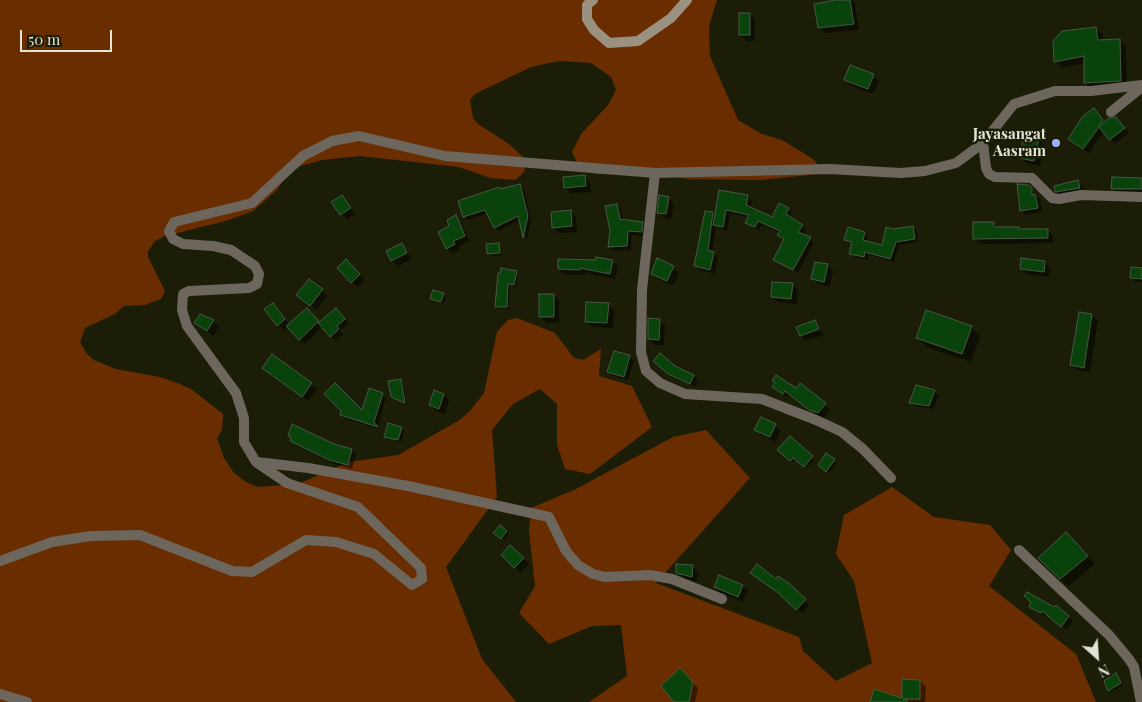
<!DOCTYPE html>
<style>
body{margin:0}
#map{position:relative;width:1142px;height:702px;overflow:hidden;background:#1c1d07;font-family:"Playfair Display",serif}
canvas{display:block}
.north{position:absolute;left:1072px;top:632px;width:50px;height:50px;-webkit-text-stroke:4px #1c1d07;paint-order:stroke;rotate:154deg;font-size:14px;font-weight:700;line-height:20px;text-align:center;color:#e2e4d6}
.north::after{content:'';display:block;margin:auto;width:18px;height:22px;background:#e2e4d6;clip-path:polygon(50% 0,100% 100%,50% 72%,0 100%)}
.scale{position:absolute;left:20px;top:30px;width:92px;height:22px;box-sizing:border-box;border:2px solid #e2e4d6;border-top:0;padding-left:6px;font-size:15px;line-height:18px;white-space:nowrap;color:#e2e4d6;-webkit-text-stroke:4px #1c1d07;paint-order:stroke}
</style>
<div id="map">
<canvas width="1142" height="702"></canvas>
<div class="north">N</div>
<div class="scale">50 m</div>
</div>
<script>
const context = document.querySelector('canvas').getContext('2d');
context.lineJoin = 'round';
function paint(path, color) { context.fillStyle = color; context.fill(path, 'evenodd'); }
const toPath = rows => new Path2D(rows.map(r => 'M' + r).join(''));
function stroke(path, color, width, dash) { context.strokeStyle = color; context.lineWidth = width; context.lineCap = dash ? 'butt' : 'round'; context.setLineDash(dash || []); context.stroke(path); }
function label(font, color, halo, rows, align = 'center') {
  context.font = font + ' "Playfair Display",serif'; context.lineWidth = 5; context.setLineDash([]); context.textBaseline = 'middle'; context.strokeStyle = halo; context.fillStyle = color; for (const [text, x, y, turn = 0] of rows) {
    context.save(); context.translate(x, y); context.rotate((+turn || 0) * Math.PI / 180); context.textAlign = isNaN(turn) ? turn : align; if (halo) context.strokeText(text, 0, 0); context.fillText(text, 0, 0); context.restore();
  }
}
paint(toPath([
 [0,0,717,0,709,26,710,56,738,120,762,134,782,140,813,159,819,166,818,174,761,180,688,179,663,175,595,174,579,166,572,152,581,134,608,105,616,90,611,77,591,63,559,61,531,67,475,94,470,100,473,118,478,124,509,144,522,156,526,165,524,172,515,180,490,178,459,167,360,156,322,160,300,166,289,171,277,190,253,211,226,221,165,236,155,241,148,251,148,257,165,291,161,299,145,305,124,306,115,314,85,328,80,342,87,354,94,360,116,369,160,377,180,384,191,389,223,414,222,430,217,438,224,458,234,473,246,482,258,487,298,484,349,462,398,455,458,421,469,412,484,393,497,332,508,320,517,318,555,333,574,358,583,360,601,349,599,376,632,386,652,427,590,474,565,469,557,445,557,404,540,389,513,404,492,430,497,497,446,567,482,659,516,702,0,702],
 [706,430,750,478,656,583,799,637,803,651,836,681,872,663,854,581,836,554,844,515,892,487,934,517,990,525,1011,550,989,586,1076,654,1096,702,589,702,627,676,621,625,592,626,549,644,519,613,535,586,529,531,531,508,574,490,673,437]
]), '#6a2d00');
paint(toPath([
 [840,0,851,0,855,4,859,30,825,33,819,27],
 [750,14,755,19,755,41,746,41,740,35],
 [1096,29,1103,35,1103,41,1119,40,1126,47,1127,87,1091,89,1085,83,1085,63,1062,68,1056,61],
 [873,75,879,81,873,94,851,86,846,80],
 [1098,115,1105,123,1121,123,1129,133,1115,144,1104,131,1089,153,1069,139],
 [1038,139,1044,145,1040,166,1026,163,1021,158],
 [584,176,590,182,591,192,571,193,565,188],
 [1142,179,1142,194,1118,194,1112,188],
 [1078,181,1083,187,1085,194,1062,197,1057,191],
 [520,185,524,189,531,221,527,240,520,220,498,231,488,213,468,220,464,216,501,190],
 [1029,186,1040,200,1042,212,1026,215,1021,210],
 [341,196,355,214,347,220,333,202],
 [747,196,752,201,750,209,773,218,788,209,792,213,790,218,806,230,803,235,814,242,798,273,775,260,785,240,779,235,780,233,762,225,759,230,747,222,749,217,730,214,727,231,716,226,712,252,718,257,715,274,700,270,695,266,712,214,715,217],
 [746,198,749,198,746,212],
 [668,198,674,204,671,219,664,218,659,212],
 [617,205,621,210,624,221,642,223,647,227,646,236,632,235,631,250,614,251,610,246],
 [571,212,576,217,577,232,559,233,554,228],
 [456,217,461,223,469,241,458,247,460,250,453,253,447,248,451,227],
 [993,223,998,228,1048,230,1053,236,1053,243,980,244,974,238],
 [913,227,917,231,918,242,899,245,894,262,869,255,868,260,855,258,851,254,853,244,846,239,864,233,868,237,867,242,883,247,893,230],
 [498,244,501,255,491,256,488,253],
 [402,245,412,259,398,266,392,260],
 [346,261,365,280,357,287,338,268],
 [612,261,618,267,615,279,586,273,586,275,565,275,559,269],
 [1045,262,1050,268,1049,277,1027,274,1021,268],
 [828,265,833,271,830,287,818,284,813,279],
 [673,267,679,273,673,286,658,279,652,274],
 [1142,270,1142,282,1135,282,1131,277],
 [516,272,518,275,516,287,510,285,509,309,499,309,496,307,499,274],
 [310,280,328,296,316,310,303,301],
 [792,284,798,290,797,304,778,302,772,296],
 [443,294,446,297,444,304,432,299],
 [554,295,559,301,559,323,546,323,540,317],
 [608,305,614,310,613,328,592,327,586,321],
 [278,310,290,325,312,314,320,323,341,314,349,324,340,331,343,334,336,341,323,326,305,344,288,327,284,330,278,325],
 [1080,314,1092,316,1098,321,1090,372,1077,370,1072,364],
 [201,316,214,321,219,327,213,336,196,323],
 [659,320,665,326,664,345,655,345,649,339],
 [815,321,824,335,806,341,801,336],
 [971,327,980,336,971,362,926,347,918,338],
 [629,356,634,361,628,380,613,376,608,372],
 [659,365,675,367,694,376,698,380,695,387,674,378],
 [263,368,311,384,317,389,308,401],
 [401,380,403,383,407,405,392,396],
 [776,383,797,390,830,409,823,418,815,414,790,395,788,397,779,391,774,386],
 [934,391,939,395,933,409,914,406,910,402],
 [382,394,386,398,377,428,379,429,346,419,341,415,343,411,362,413],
 [444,395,449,400,445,414,436,411,430,405],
 [775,425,781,431,776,442,761,435,756,430],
 [401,428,404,431,401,442,386,437],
 [289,436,352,450,356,454,352,469,334,464,296,445],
 [790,438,814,460,807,468,796,459,793,462,779,450],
 [826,455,837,463,829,473,822,467],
 [506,531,509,534,504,540,497,536],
 [1073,541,1095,564,1068,586,1040,558],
 [523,558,529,564,521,573,508,561],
 [692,566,698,572,697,582,683,578,677,573],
 [777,580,790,585,809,605,802,613,783,596],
 [742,586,748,591,743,602,721,593,715,587],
 [1030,606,1054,609,1056,606,1073,621,1066,630,1047,615,1046,617],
 [680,670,698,688,695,702,676,702],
 [1116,675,1123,685,1111,692,1109,690],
 [920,681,926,687,925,702,907,702,903,698]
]), '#0007');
const building = toPath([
 [835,0,850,0,854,24,818,28,814,4,835,0],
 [739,13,750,13,750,35,739,35,739,13],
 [1096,27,1098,40,1120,39,1121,81,1084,83,1084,56,1054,62,1053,41,1062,31,1096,27],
 [850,65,874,74,868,89,844,80,850,65],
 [1094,108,1103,120,1099,126,1109,118,1116,117,1125,128,1109,140,1099,127,1083,149,1068,139,1083,116,1094,108],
 [1024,135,1039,138,1034,161,1019,158,1024,135],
 [585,175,586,186,564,188,563,177,585,175],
 [1112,177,1142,178,1142,189,1111,189,1112,177],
 [1078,180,1080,188,1055,192,1054,186,1078,180],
 [520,184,528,216,523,238,518,216,494,228,485,210,463,217,458,201,499,187,500,189,520,184],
 [1017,184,1029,185,1032,188,1032,195,1035,194,1038,208,1020,211,1017,184],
 [719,190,748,195,746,205,772,217,779,203,789,208,786,214,803,225,798,232,811,237,793,270,773,260,784,239,777,235,780,231,758,221,755,227,745,223,749,215,726,210,723,227,713,225,719,190],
 [342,195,351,208,340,215,331,202,342,195],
 [659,195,669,197,666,214,657,213,659,195],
 [617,204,620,219,643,222,642,232,628,231,627,246,608,247,610,231,605,206,617,204],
 [571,210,572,226,552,228,551,212,571,210],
 [705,211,713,212,708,250,714,252,710,270,694,266,705,211],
 [456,215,465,236,453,241,455,244,446,249,438,232,449,226,447,220,456,215],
 [973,222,994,222,994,227,1019,227,1019,229,1048,229,1048,238,973,239,973,222],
 [913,226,915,239,896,242,890,259,865,252,864,257,849,254,852,242,844,240,848,227,865,232,863,240,882,245,886,227,893,229,913,226],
 [402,243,407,253,391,261,386,251,402,243],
 [499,243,500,253,487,254,486,244,499,243],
 [596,257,613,260,610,274,580,268,580,270,558,269,558,259,595,260,596,257],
 [657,258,674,266,667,281,651,274,657,258],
 [1021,258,1045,261,1044,272,1020,269,1021,258],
 [346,259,360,274,351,283,337,268,346,259],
 [815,262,828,264,824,282,811,279,815,262],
 [1131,267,1142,268,1142,279,1130,278,1131,267],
 [501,268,517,271,514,285,508,284,507,307,495,307,498,273,500,273,501,268],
 [309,279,323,289,310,306,296,295,309,279],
 [772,282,793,283,791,299,771,297,772,282],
 [433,290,444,293,441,302,430,299,433,290],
 [539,294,554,294,554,317,539,317,539,294],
 [586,302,609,303,607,323,585,322,586,302],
 [273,303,285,319,277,326,264,309,273,303],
 [307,308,319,321,299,340,286,326,307,308],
 [336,308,345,319,337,326,339,329,330,337,318,323,336,308],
 [926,310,972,326,962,354,916,338,926,310],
 [1079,312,1092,314,1084,368,1070,365,1079,312],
 [200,314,214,320,207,331,194,323,200,314],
 [648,318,660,319,659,340,648,339,648,318],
 [815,320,819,329,800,336,796,327,815,320],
 [614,351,630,355,624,377,607,372,614,351],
 [660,353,675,366,694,375,690,384,668,374,653,361,660,353],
 [272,354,312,383,302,397,262,368,272,354],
 [776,375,796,388,800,383,826,403,818,413,809,410,785,391,783,394,772,387,775,383,772,381,776,375],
 [401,379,405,403,391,397,388,381,401,379],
 [335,383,362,410,369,388,383,393,374,422,378,427,340,415,341,411,324,394,335,383],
 [916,385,935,390,929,406,909,403,916,385],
 [434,390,444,394,439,409,429,405,434,390],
 [761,417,776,424,770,437,754,430,761,417],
 [388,423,402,427,398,440,384,437,388,423],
 [292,424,334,444,352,449,348,465,329,460,290,441,291,437,288,436,292,424],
 [790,436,813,456,804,467,793,458,790,461,777,450,790,436],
 [826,453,835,459,826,472,818,465,826,453],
 [500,525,507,531,501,539,493,533,500,525],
 [1066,532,1088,556,1060,579,1038,558,1066,532],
 [510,545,524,558,514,568,501,555,510,545],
 [676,564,693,565,692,577,676,573,676,564],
 [757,564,776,579,778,576,790,584,806,599,796,610,777,592,750,573,757,564],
 [719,575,743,585,738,597,714,587,719,575],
 [1027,592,1054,607,1056,605,1069,616,1061,627,1042,611,1041,613,1029,607,1031,602,1024,596,1027,592],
 [680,668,693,682,689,702,674,702,661,686,680,668],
 [1116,673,1121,683,1108,691,1104,681,1116,673],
 [902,679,920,680,920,699,903,699,907,700,907,702,870,702,874,689,902,698,902,679]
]);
paint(building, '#0a420b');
stroke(building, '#465845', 1);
stroke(toPath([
 [1111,112,1142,87],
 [983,143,986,168,989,174,995,177,1032,178,1052,198,1059,199,1081,195,1142,197],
 [655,173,642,290,641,352,646,371,660,383,685,394,762,399,816,420,842,432,863,449,891,478],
 [257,462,308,468,408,486,549,517,566,551,578,565,593,574,605,577,650,575,672,579,722,599],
 [1019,550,1109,635,1129,659,1134,667,1141,702],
 [0,561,52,542,91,536,140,535,232,571,252,572,306,540,336,542,374,554,412,585,422,579,421,568,358,507,287,483,256,462,244,442,244,418,236,393,187,326,182,310,183,294,189,291,249,288,257,284,259,274,255,266,231,250,213,246,183,244,173,239,169,231,174,222,252,203,303,156,332,141,359,136,445,156,655,173,830,169,901,173,925,171,956,163,983,143,1014,104,1055,91,1091,91,1142,85],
 [0,694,27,702]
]), '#6c665c', 10);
stroke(toPath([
 [593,0,587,5,587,19,594,30,609,43,638,41,671,18,687,0]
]), '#9a9181', 10);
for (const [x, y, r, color] of [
 [1056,143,5,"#9ab5fd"]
]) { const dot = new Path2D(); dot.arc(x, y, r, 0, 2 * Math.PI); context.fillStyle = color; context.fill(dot); stroke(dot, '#1c1d07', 2); }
label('bold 15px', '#e2e4d6', '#1c1d07', [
 ["Jayasangat",1046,134],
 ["Aasram",1046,151]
], 'right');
</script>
